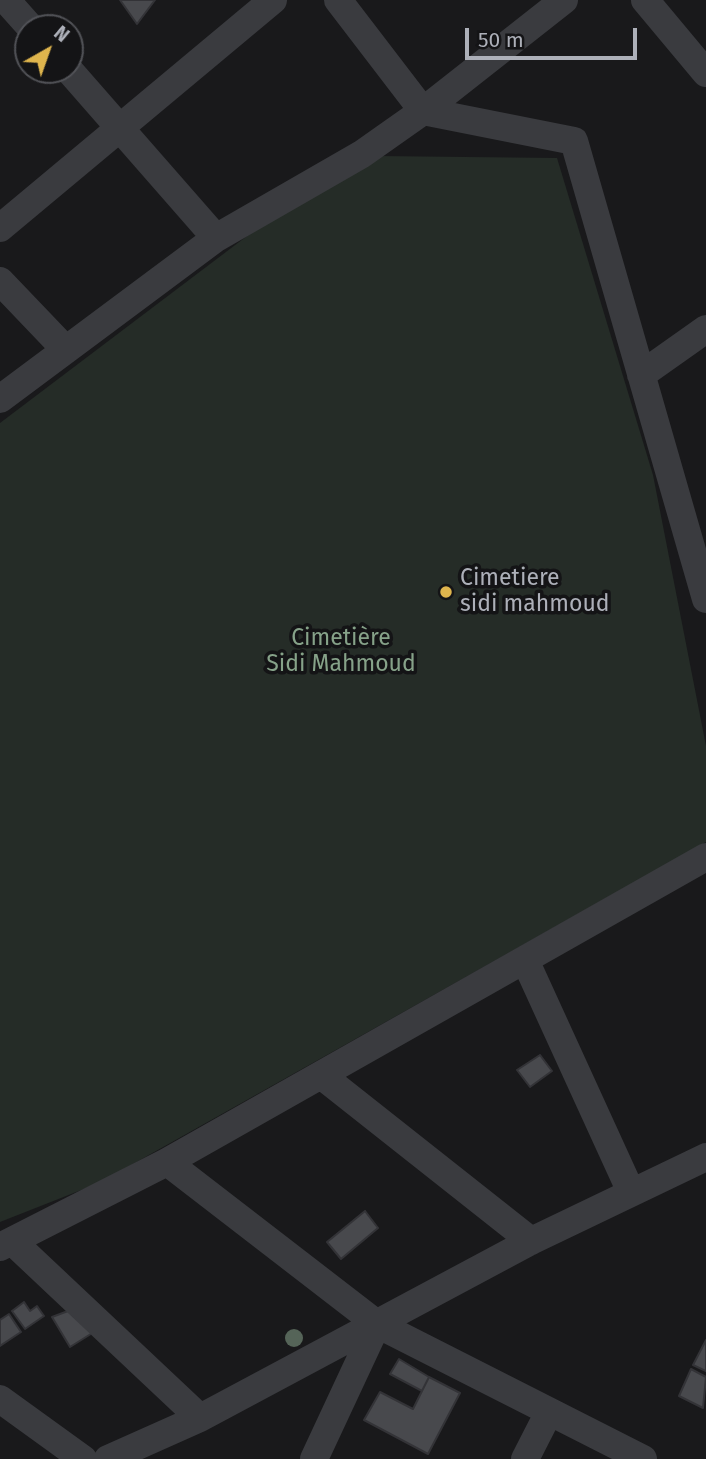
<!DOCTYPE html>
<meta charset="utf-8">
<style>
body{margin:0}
#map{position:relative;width:706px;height:1459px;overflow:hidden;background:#19191b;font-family:"Fira Sans",sans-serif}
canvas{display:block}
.north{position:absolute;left:14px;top:14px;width:70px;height:70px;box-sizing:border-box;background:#141416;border:2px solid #515257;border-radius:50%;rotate:40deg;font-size:19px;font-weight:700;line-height:28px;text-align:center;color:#adb0b9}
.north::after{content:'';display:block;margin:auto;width:24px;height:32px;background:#dfb54d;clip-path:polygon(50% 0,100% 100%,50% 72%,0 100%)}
.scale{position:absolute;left:465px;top:28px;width:172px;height:32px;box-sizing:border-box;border:4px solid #adb0b9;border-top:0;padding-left:9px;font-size:21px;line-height:24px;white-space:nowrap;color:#adb0b9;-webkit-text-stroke:5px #141416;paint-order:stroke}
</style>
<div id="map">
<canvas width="706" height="1459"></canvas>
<div class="north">N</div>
<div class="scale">50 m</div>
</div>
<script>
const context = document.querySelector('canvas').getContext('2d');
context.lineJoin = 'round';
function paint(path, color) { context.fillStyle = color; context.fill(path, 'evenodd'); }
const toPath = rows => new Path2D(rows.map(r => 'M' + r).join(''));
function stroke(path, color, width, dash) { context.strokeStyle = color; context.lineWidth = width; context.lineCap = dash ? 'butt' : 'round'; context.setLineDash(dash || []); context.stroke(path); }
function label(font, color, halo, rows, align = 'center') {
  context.font = font + ' "Fira Sans",sans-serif'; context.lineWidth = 7; context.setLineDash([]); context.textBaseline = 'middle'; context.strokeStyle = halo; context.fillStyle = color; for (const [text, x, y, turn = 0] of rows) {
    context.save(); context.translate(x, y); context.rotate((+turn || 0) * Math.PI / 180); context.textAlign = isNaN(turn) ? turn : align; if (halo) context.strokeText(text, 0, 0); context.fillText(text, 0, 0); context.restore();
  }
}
paint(toPath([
 [377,156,557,158,653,475,706,746,706,842,99,1183,0,1222,0,423,292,202]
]), '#252c27');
const building = toPath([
 [120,0,155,0,137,24,120,0],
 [540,1055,552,1071,530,1087,517,1070,540,1055],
 [365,1211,378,1228,341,1259,327,1242,365,1211],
 [24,1302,30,1311,37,1306,44,1316,25,1329,12,1311,24,1302],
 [68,1311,94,1332,70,1347,52,1317,68,1311],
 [9,1314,21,1332,0,1346,0,1320,9,1314],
 [706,1340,706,1371,693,1365,706,1340],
 [399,1359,429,1377,422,1391,390,1374,399,1359],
 [691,1369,706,1377,703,1408,679,1396,691,1369],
 [429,1377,460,1393,428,1454,364,1420,380,1392,413,1409,429,1377]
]);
paint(building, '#48494d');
stroke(building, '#333337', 2);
stroke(toPath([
 [6,0,31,28],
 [338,0,423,111,574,141,706,599],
 [645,0,706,73],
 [69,70,216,238],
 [0,228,273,0],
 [0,281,66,350],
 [641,375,706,329],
 [0,399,216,238,362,154,423,111,564,0],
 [525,960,631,1192],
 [321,1075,531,1241],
 [167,1162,377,1324,643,1459],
 [12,1241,200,1418],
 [0,1247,167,1162,706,857],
 [0,1399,83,1459],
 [108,1459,200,1418,531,1241,706,1157],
 [314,1459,377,1324],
 [525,1459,549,1412]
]), '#3a3b3f', 28);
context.fillStyle = '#556458';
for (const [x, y] of [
 [294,1338]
]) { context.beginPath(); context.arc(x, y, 9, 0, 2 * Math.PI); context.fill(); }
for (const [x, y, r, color] of [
 [446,592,7,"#dfb54d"]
]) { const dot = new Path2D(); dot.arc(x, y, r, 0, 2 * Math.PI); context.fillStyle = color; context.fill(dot); stroke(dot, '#141416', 2.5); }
label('23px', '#adb0b9', '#141416', [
 ["Cimetiere",460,579],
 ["sidi mahmoud",460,605]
], 'left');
label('23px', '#86a289', '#141416', [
 ["Cimetière",341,639],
 ["Sidi Mahmoud",341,665]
]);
</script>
